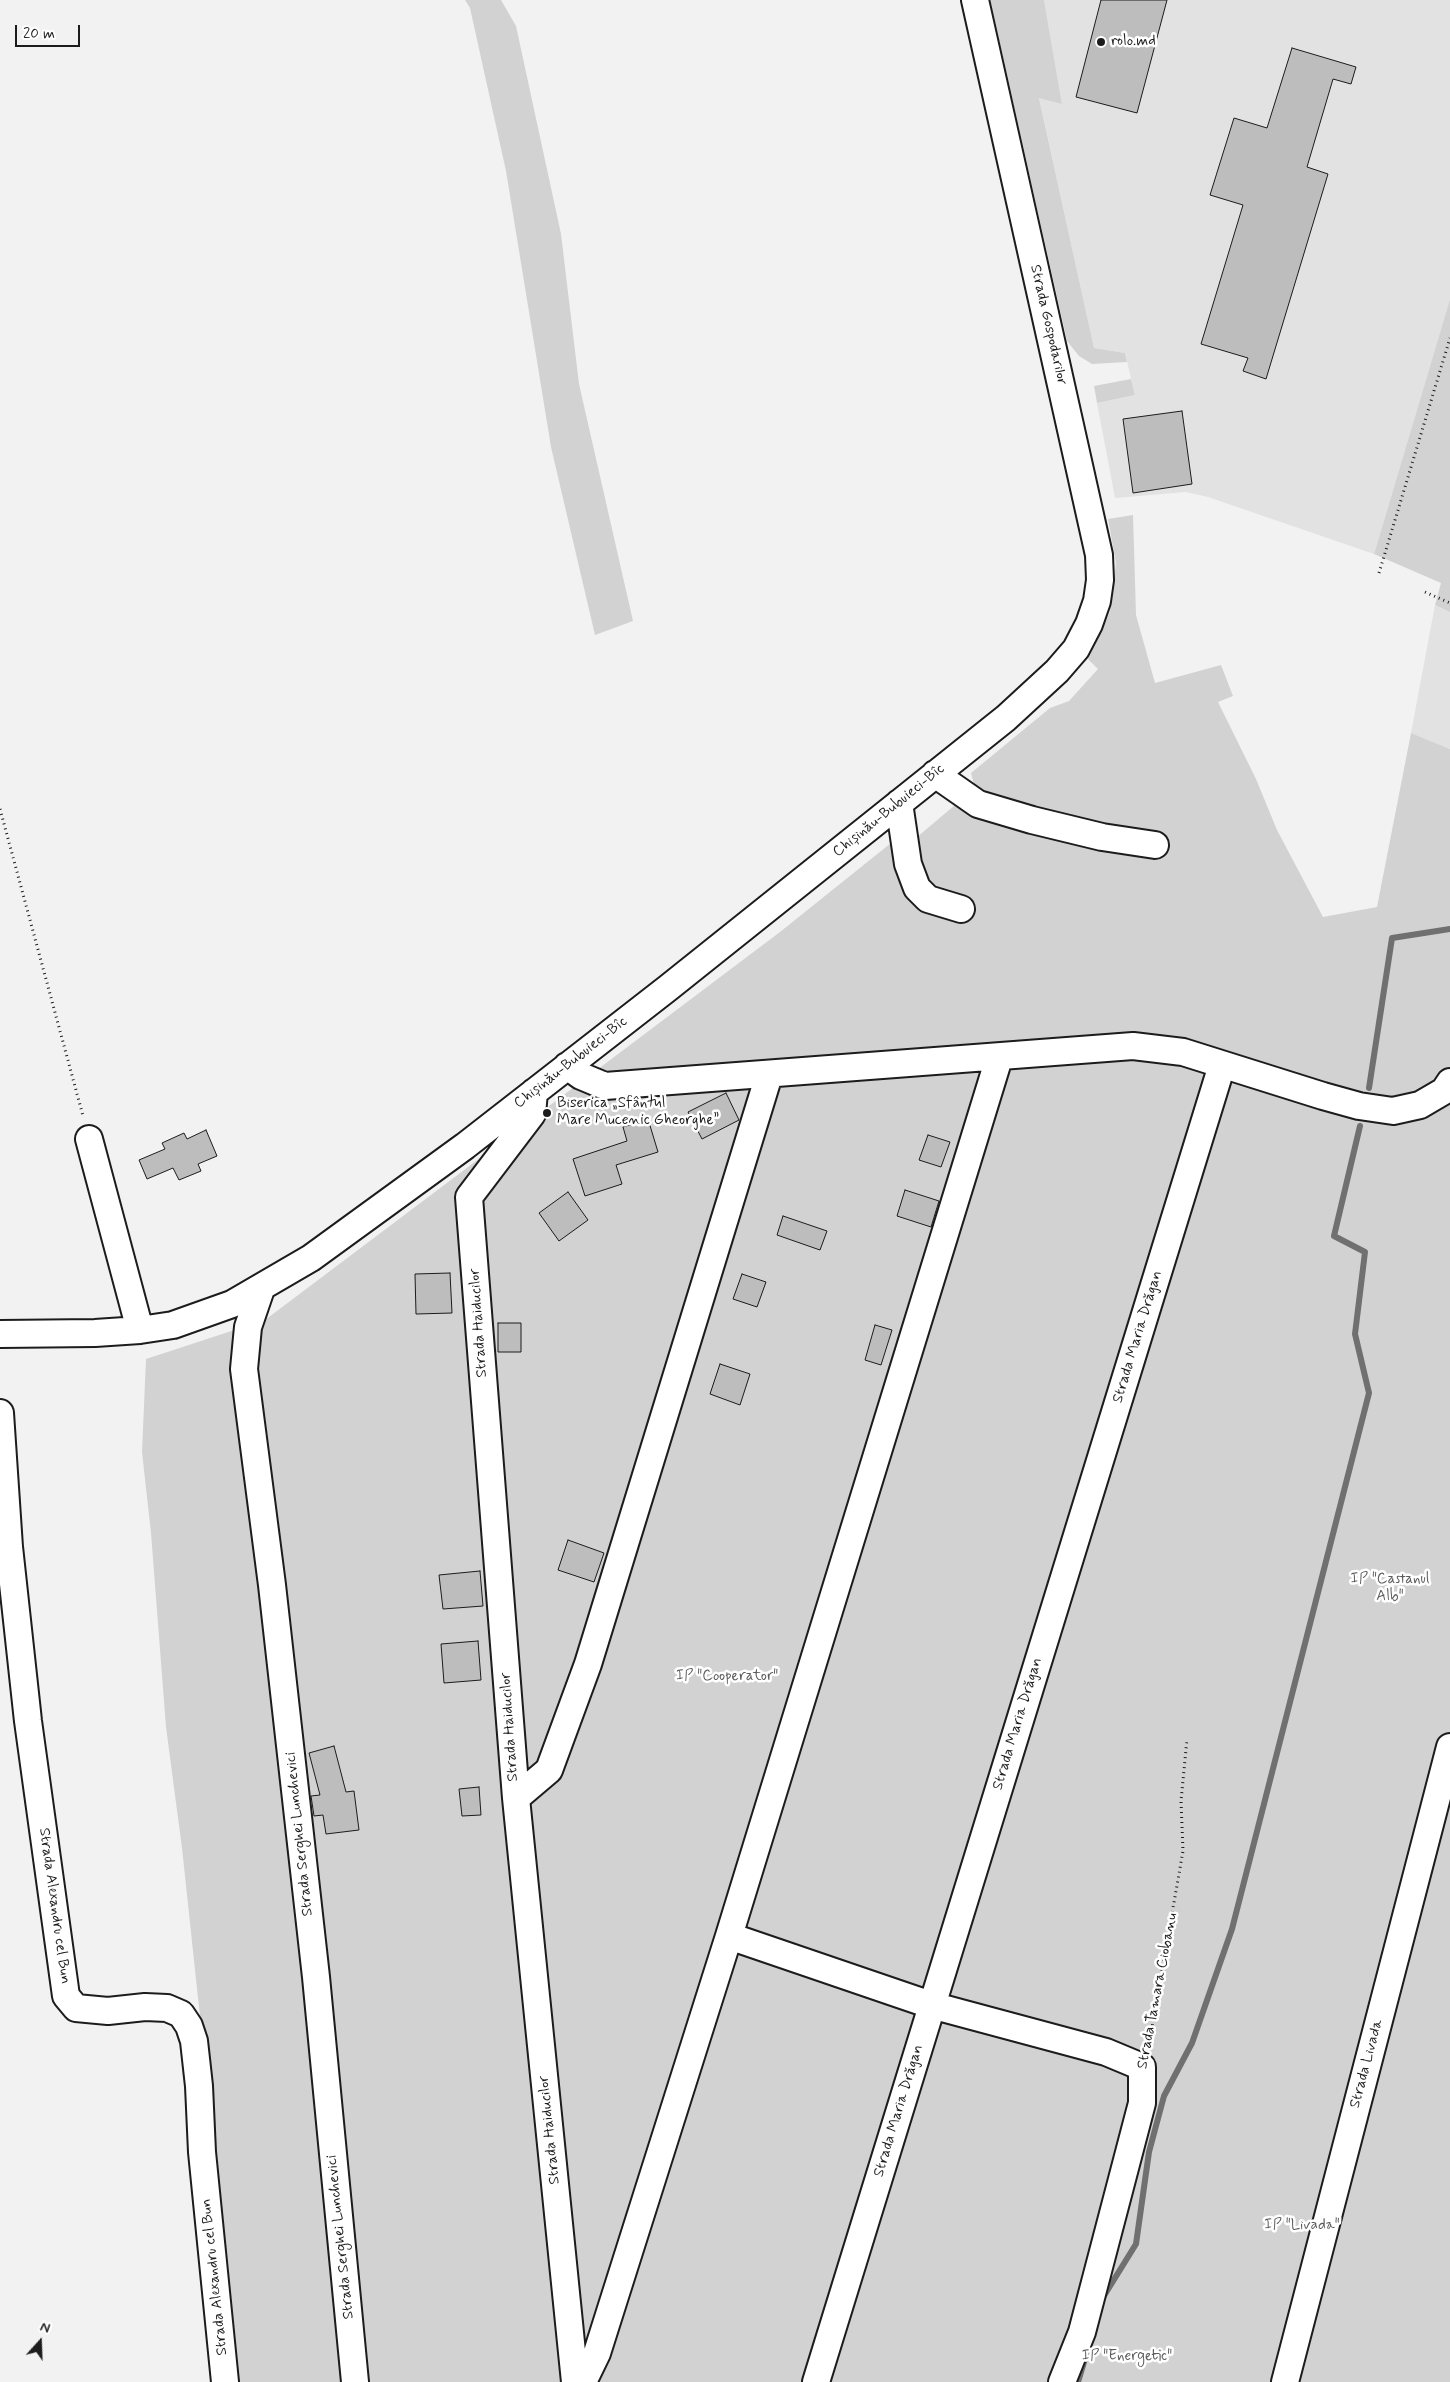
<!DOCTYPE html>
<meta charset="utf-8">
<style>
body{margin:0}
#map{position:relative;width:1450px;height:2382px;overflow:hidden;background:#f2f2f2;font-family:Mynerve,sans-serif}
canvas{display:block}
.north{position:absolute;left:15px;top:2317px;width:50px;height:50px;-webkit-text-stroke:4px #fff;paint-order:stroke;rotate:20deg;font-size:14px;font-weight:700;line-height:20px;text-align:center;color:#1c1c1c}
.north::after{content:'';display:block;margin:auto;width:18px;height:22px;background:#1c1c1c;clip-path:polygon(50% 0,100% 100%,50% 72%,0 100%)}
.scale{position:absolute;left:15px;top:25px;width:65px;height:22px;box-sizing:border-box;border:2px solid #1c1c1c;border-top:0;padding-left:6px;font-size:15px;line-height:18px;white-space:nowrap;color:#1c1c1c;-webkit-text-stroke:4px #fff;paint-order:stroke}
</style>
<div id="map">
<canvas width="1450" height="2382"></canvas>
<div class="north">N</div>
<div class="scale">20 m</div>
</div>
<script>
const context = document.querySelector('canvas').getContext('2d');
context.lineJoin = 'round';
function paint(path, color) { context.fillStyle = color; context.fill(path, 'evenodd'); }
const toPath = rows => new Path2D(rows.map(r => 'M' + r).join(''));
function stroke(path, color, width, dash) { context.strokeStyle = color; context.lineWidth = width; context.lineCap = dash ? 'butt' : 'round'; context.setLineDash(dash || []); context.stroke(path); }
function label(font, color, halo, rows, align = 'center') {
  context.font = font + ' Mynerve,sans-serif'; context.lineWidth = 5; context.setLineDash([]); context.textBaseline = 'middle'; context.strokeStyle = halo; context.fillStyle = color; for (const [text, x, y, turn = 0] of rows) {
    context.save(); context.translate(x, y); context.rotate((+turn || 0) * Math.PI / 180); context.textAlign = isNaN(turn) ? turn : align; if (halo) context.strokeText(text, 0, 0); context.fillText(text, 0, 0); context.restore();
  }
}
paint(toPath([
 [1044,0,1450,0,1450,299,1374,554,1208,497,1186,492,1115,498,1097,403,1135,395,1125,353,1094,348,1039,97,1062,104],
 [1435,605,1450,612,1450,749,1411,733]
]), '#e2e2e2');
paint(toPath([
 [465,0,501,0,516,26,561,234,579,384,633,621,595,635,551,447,506,171,470,8],
 [990,0,1044,0,1062,104,1039,98,1094,348,1125,353,1127,362,1092,364,1079,356,1067,341],
 [1450,299,1450,612,1435,605,1441,583,1374,554],
 [1131,379,1135,395,1097,403,1094,386],
 [1133,515,1136,615,1155,683,1221,665,1233,696,1218,702,1256,779,1277,830,1323,917,1377,907,1411,733,1450,749,1450,2382,239,2382,182,1848,166,1727,151,1533,142,1452,146,1359,265,1320,780,932,891,843,916,838,975,788,971,773,1050,708,1069,701,1098,669,1088,659,1110,612,1116,563,1108,519]
]), '#d2d2d2');
stroke(toPath([
 [1369,1088,1392,938,1450,929],
 [1102,2299,1136,2244,1149,2152,1164,2096,1192,2043,1232,1929,1369,1393,1355,1334,1365,1252,1334,1236,1360,1126],
 [1078,2382,1085,2359]
]), '#707070', 6);
const building = toPath([
 [1101,0,1167,0,1137,113,1076,97,1101,0],
 [1292,48,1356,67,1351,84,1333,79,1307,167,1328,174,1266,379,1243,371,1248,358,1201,344,1243,205,1210,195,1234,118,1267,128,1292,48],
 [1182,411,1192,484,1133,493,1123,419,1182,411],
 [726,1093,739,1120,702,1139,688,1112,726,1093],
 [648,1119,658,1152,616,1165,622,1184,585,1196,573,1159,627,1141,623,1127,648,1119],
 [206,1130,217,1156,198,1164,201,1171,179,1180,173,1168,147,1179,139,1160,165,1149,162,1143,184,1133,187,1139,206,1130],
 [928,1135,950,1142,941,1167,919,1160,928,1135],
 [905,1190,939,1201,931,1227,897,1216,905,1190],
 [568,1192,588,1220,559,1241,539,1213,568,1192],
 [783,1216,827,1231,820,1250,777,1235,783,1216],
 [450,1273,452,1313,416,1314,415,1274,450,1273],
 [742,1274,766,1282,757,1307,733,1299,742,1274],
 [498,1323,521,1323,521,1352,498,1352,498,1323],
 [875,1325,892,1330,881,1365,865,1360,875,1325],
 [720,1364,750,1374,740,1405,710,1394,720,1364],
 [568,1540,604,1553,594,1582,558,1570,568,1540],
 [480,1571,483,1606,443,1609,439,1575,480,1571],
 [478,1641,481,1680,444,1683,441,1644,478,1641],
 [334,1746,346,1792,354,1791,359,1830,326,1834,323,1815,314,1816,311,1796,320,1795,309,1753,334,1746],
 [479,1787,481,1815,462,1816,459,1789,479,1787]
]);
paint(building, '#bdbdbd');
stroke(building, '#1c1c1c', 1);
const minor = toPath([
 [935,774,978,804,1032,820,1102,837,1155,845],
 [899,803,908,864,917,888,928,899,961,909],
 [567,1066,581,1076,605,1086,1133,1046,1183,1052,1323,1096,1359,1106,1393,1111,1420,1105,1444,1091,1450,1082],
 [534,1092,532,1114,469,1197,516,1798,575,2382],
 [89,1139,140,1330],
 [261,1289,248,1327,244,1369,272,1585,316,1977,355,2382],
 [0,1334,95,1333,140,1330,173,1325,232,1304,311,1258,465,1146,668,988,1006,718,1057,671,1076,649,1089,624,1097,601,1100,580,1099,555,975,0],
 [0,1413,9,1547,28,1721,66,1996,76,2008,108,2011,145,2007,167,2008,181,2014,189,2026,194,2041,199,2086,202,2152,225,2382],
 [516,1798,549,1770,588,1664,769,1075],
 [729,1936,931,2005,1106,2052,1142,2067,1142,2103,1082,2332,1062,2382],
 [583,2382,597,2353,729,1936,999,1058],
 [816,2382,1222,1065],
 [1285,2382,1450,1747]
]);
stroke(minor, '#1c1c1c', 30);
stroke(toPath([
 [1379,573,1450,338],
 [1425,592,1450,603],
 [0,809,83,1116],
 [1149,2045,1183,1851,1181,1801,1187,1739]
]), '#1c1c1c', 3, [1, 4]);
stroke(minor, '#fff', 26);
for (const [x, y, r, color] of [
 [1101,42,5,"#1c1c1c"],
 [547,1113,5,"#1c1c1c"]
]) { const dot = new Path2D(); dot.arc(x, y, r, 0, 2 * Math.PI); context.fillStyle = color; context.fill(dot); stroke(dot, '#fff', 2); }
label('15px', '#1c1c1c', '#fff', [
 ["rolo.md",1111,42],
 ["Biserica „Sfântul",557,1104],
 ["Mare Mucenic Gheorghe”",557,1121]
], 'left');
label('15px', '#1c1c1c', '#fff', [
 ["Strada Gospodarilor",1048,325,77],
 ["Chișinău-Bubuieci-Bîc",889,811,-39],
 ["Chișinău-Bubuieci-Bîc",571,1063,-38],
 ["Strada Haiducilor",479,1323,-94],
 ["Strada Maria Drăgan",1138,1337,-73],
 ["Strada Maria Drăgan",1018,1724,-73],
 ["Strada Haiducilor",510,1727,-94],
 ["Strada Serghei Lunchevici",300,1834,-96],
 ["Strada Alexandru cel Bun",54,1906,82],
 ["Strada Tamara Ciobanu",1158,1991,-79],
 ["Strada Livada",1367,2064,-75],
 ["Strada Maria Drăgan",899,2111,-73],
 ["Strada Haiducilor",550,2130,-96],
 ["Strada Serghei Lunchevici",341,2237,-96],
 ["Strada Alexandru cel Bun",215,2277,-96]
]);
label('15px', '#5c5c5c', '#fff', [
 ["IP \"Castanul",1390,1580],
 ["Alb\"",1390,1597],
 ["IP \"Cooperator\"",727,1677],
 ["IP \"Livada\"",1302,2226],
 ["IP \"Energetic\"",1127,2357]
]);
</script>
